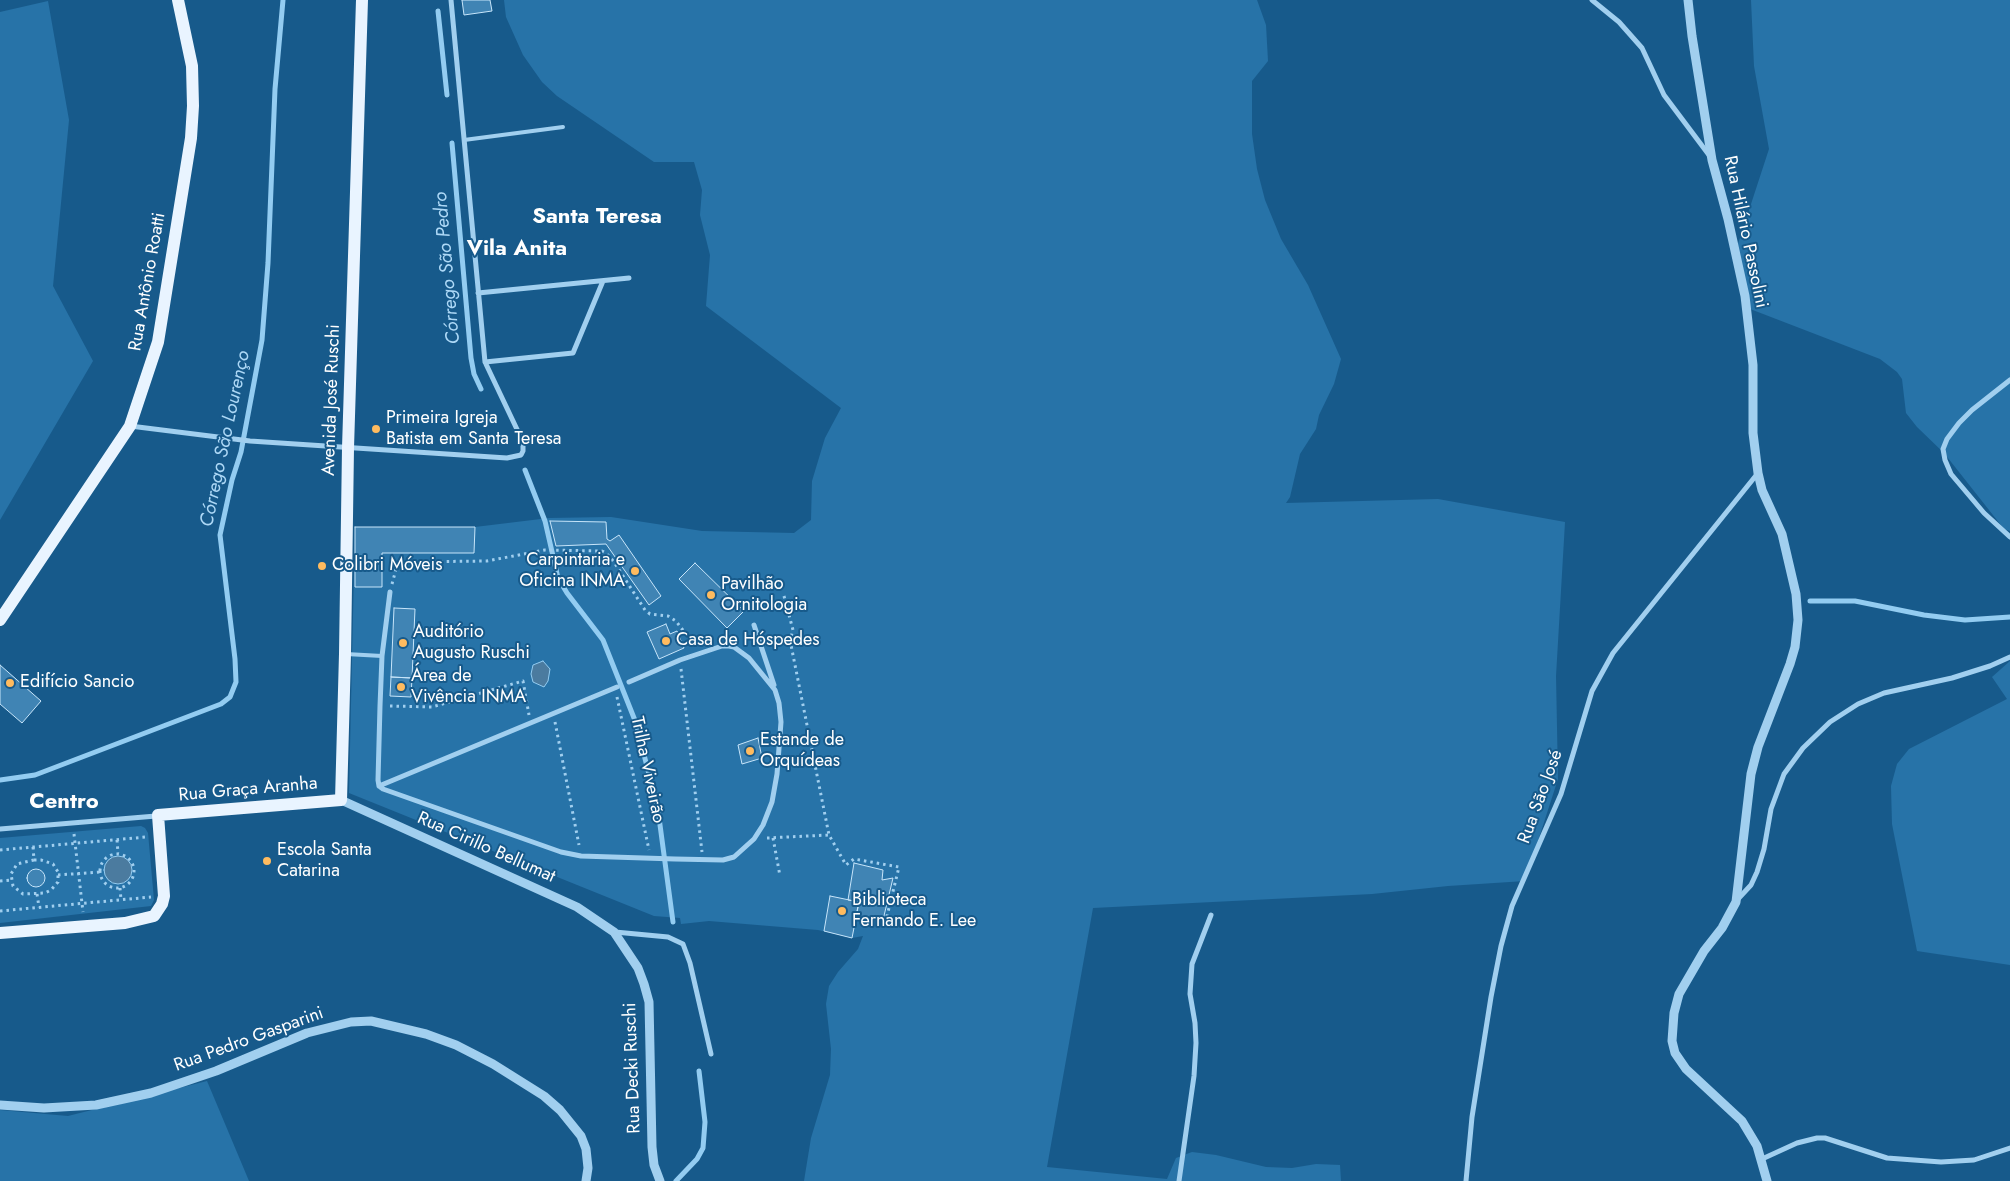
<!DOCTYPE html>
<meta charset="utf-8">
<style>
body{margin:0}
canvas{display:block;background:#175a8b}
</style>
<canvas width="2010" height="1181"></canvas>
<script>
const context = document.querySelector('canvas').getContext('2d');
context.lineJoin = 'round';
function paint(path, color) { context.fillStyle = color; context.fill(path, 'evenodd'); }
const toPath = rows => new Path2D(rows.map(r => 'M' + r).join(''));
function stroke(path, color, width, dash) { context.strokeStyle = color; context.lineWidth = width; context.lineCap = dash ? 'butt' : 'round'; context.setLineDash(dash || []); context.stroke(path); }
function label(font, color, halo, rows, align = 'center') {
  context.font = font + ' Jost,sans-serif'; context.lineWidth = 4; context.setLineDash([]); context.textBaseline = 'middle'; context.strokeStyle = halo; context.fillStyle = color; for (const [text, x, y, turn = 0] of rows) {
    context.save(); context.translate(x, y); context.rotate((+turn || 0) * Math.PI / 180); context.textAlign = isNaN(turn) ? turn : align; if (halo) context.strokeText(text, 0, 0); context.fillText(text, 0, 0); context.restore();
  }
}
paint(toPath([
 [504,0,1257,0,1266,25,1268,61,1252,81,1252,134,1257,169,1265,200,1281,239,1308,285,1341,359,1334,384,1319,415,1316,429,1300,454,1290,497,1286,503,1438,499,1565,522,1556,676,1558,779,1525,881,1448,886,1372,894,1093,908,1047,1167,1167,1179,1176,1158,1192,1152,1216,1155,1266,1167,1292,1168,1316,1164,1340,1165,1341,1181,804,1181,811,1138,830,1075,831,1049,826,1004,829,986,838,972,858,949,863,936,852,938,818,930,709,921,681,924,680,918,654,916,349,793,355,527,475,527,549,518,611,517,702,531,794,533,811,520,812,481,825,438,841,408,706,306,710,255,700,215,702,190,694,162,654,162,557,96,542,82,523,55,506,17],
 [1751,0,2010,0,2010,531,2004,529,1944,453,1917,427,1906,413,1902,379,1897,372,1880,359,1745,307,1736,250,1769,149,1754,66],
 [48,1,69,120,53,286,93,361,0,520,0,12],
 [2010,661,2010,965,1917,951,1892,824,1891,786,1897,764,1909,749,2007,699,1992,677],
 [141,826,145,828,148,833,154,900,151,906,0,923,0,838],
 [207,1081,249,1181,0,1181,0,1110,68,1116]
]), '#2773a8');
const water = toPath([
 [543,661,550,669,548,681,544,687,533,682,531,674,533,665,543,661],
 '104 870a14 14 0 1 1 28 0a14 14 0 1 1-28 0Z'
]);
paint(water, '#4b7b9f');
stroke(water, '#93ccf1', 1);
stroke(toPath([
 [438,11,447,95],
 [452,143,471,358,474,374,481,389],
 [525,470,545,521,558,578,567,593,603,640,636,723,658,810,673,922],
 [1810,601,1855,601,1924,615,1965,620,2010,617],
 [0,780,35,775,221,704,230,697,236,682,235,659,220,535,232,480,241,452,262,340,268,263,275,89,283,0],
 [676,1181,697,1159,703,1148,705,1122,699,1071]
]), '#93ccf1', 5);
const building = toPath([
 [462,0,490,0,492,11,464,15,462,0],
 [550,521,606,522,607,539,610,541,619,535,661,596,649,605,606,544,556,546,550,521],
 [355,527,475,527,474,553,382,553,382,587,355,587,355,527],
 [695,563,744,611,727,628,679,579,695,563],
 [394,608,415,609,412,678,391,677,394,608],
 [666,624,670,634,677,631,684,648,659,659,647,632,666,624],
 [0,665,41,701,22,723,0,704,0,665],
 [391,677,412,678,411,697,390,696,391,677],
 [758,738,762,758,742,764,738,745,758,738],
 [854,863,883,870,882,880,893,878,883,920,855,920,859,902,848,900,854,863],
 '27 878a9 9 0 1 1 18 0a9 9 0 1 1-18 0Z',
 [830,896,859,902,852,938,824,931,830,896]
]);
paint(building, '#4084b4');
stroke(building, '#c7e5fa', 1);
stroke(toPath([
 [392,584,398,562,487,561,545,550,602,551,606,553,614,562,645,610,650,614,668,616,676,621,694,645],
 [784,596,793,630,790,640,829,835,846,865,854,859,899,867,887,916],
 [681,669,702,852],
 [617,697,649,850],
 [390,706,432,707,523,681,529,715],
 [555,722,579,845],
 [74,834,83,912],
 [767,838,829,835],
 [773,838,780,876],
 [117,840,118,853],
 [33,847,34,860],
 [0,850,146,837],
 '100 871a17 17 0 1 1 34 0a17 17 0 1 1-34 0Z',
 [34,860,41,860,53,864,58,872,58,882,51,890,45,893,23,894,13,886,11,874,17,864,34,860],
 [58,875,100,872],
 [0,881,11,880],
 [120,888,121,900],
 [37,894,39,907],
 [0,911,151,897]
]), '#a1cfef', 3, [2.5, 4]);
stroke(toPath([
 [464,140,563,127],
 [346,654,382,656]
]), '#a1cfef', 4);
stroke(toPath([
 [1592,0,1619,22,1642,48,1664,95,1709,155],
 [478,293,629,278],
 [485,362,573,353,603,281],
 [2010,380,1972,410,1959,423,1947,439,1943,449,1945,460,1951,474,1984,513,2010,537],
 [130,426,250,441,507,458,521,455,523,451,523,442,485,362,451,0],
 [390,592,382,656,380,706,378,780,379,786,383,789,561,852,581,856,675,859,723,860,734,857,754,839,763,825,772,802,777,774,781,722,779,703,775,690,749,658,734,647,729,646,722,646,680,660,629,682],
 [754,625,774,685],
 [379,786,617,687],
 [0,829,156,816],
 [1738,899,1751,885,1757,872,1764,849,1771,809,1784,774,1803,748,1830,722,1858,704,1884,693,1952,678,1990,666,2010,657],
 [615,932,668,937,683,944,690,963,711,1054],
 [1762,1159,1797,1143,1817,1138,1825,1138,1887,1158,1941,1162,1974,1160,2010,1148],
 [1179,1181,1194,1076,1196,1043,1195,1023,1190,994,1192,964,1211,915],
 [1466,1181,1472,1117,1491,997,1501,946,1512,906,1561,794,1592,691,1613,653,1758,473]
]), '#a1cfef', 5);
stroke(toPath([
 [1688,0,1692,36,1712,160,1728,219,1745,296,1753,365,1753,433,1758,473,1762,490,1782,534,1796,594,1798,620,1795,647,1790,664,1758,747,1751,774,1736,902,1722,928,1704,951,1679,994,1674,1013,1672,1041,1675,1053,1686,1069,1742,1121,1757,1146,1767,1181],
 [341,800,577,907,614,932,638,968,644,984,649,1002,652,1147,654,1165,660,1181],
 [0,1105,44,1108,96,1105,151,1093,216,1071,307,1033,351,1022,371,1021,426,1034,456,1045,493,1064,544,1096,560,1110,581,1136,586,1149,588,1168,586,1181]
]), '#a1cfef', 9);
stroke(toPath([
 [0,620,130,426,158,342,191,138,193,106,192,66,178,0],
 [0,933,125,923,154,916,162,904,164,896,158,815,341,800,345,654,348,448,362,0]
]), '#e9f4ff', 12);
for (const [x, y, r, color] of [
 [376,429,5,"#ffbb5f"],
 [322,566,5,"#ffbb5f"],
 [635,571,5,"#ffbb5f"],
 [711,595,5,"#ffbb5f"],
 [666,641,5,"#ffbb5f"],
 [403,643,5,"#ffbb5f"],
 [10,683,5,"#ffbb5f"],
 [401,687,5,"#ffbb5f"],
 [750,751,5,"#ffbb5f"],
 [267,861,5,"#ffbb5f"],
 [842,911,5,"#ffbb5f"]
]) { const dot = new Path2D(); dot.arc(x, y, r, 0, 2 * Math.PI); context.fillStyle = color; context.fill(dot); stroke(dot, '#175a8b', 2); }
label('18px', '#fff', '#175a8b', [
 ["Rua Hilário Passolini",1745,232,78],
 ["Rua Antônio Roatti",148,282,-80],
 ["Avenida José Ruschi",332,400,-88],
 ["Trilha Viveirão",647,770,78],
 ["Rua Graça Aranha",248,790,-5],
 ["Rua São José",1541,797,-70],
 ["Rua Cirillo Bellumat",486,848,24],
 ["Rua Pedro Gasparini",249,1040,-20],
 ["Rua Decki Ruschi",633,1068,-92]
]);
label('18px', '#fff', '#175a8b', [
 ["Primeira Igreja",386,419],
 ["Batista em Santa Teresa",386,440],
 ["Carpintaria e",625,561,"right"],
 ["Oficina INMA",625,582,"right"],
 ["Colibri Móveis",332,566],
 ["Pavilhão",721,585],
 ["Ornitologia",721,606],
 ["Auditório",413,633],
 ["Augusto Ruschi",413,654],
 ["Casa de Hóspedes",676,641],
 ["Área de",411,677],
 ["Vivência INMA",411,698],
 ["Edifício Sancio",20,683],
 ["Estande de",760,741],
 ["Orquídeas",760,762],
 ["Escola Santa",277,851],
 ["Catarina",277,872],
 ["Biblioteca",852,901],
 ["Fernando E. Lee",852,922]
], 'left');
label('italic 19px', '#add8f6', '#175a8b', [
 ["Córrego São Pedro",448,268,-95],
 ["Córrego São Lourenço",226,439,-78]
]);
label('bold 22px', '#fff', '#175a8b', [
 ["Santa Teresa",597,218],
 ["Vila Anita",517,250],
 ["Centro",64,803]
]);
</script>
